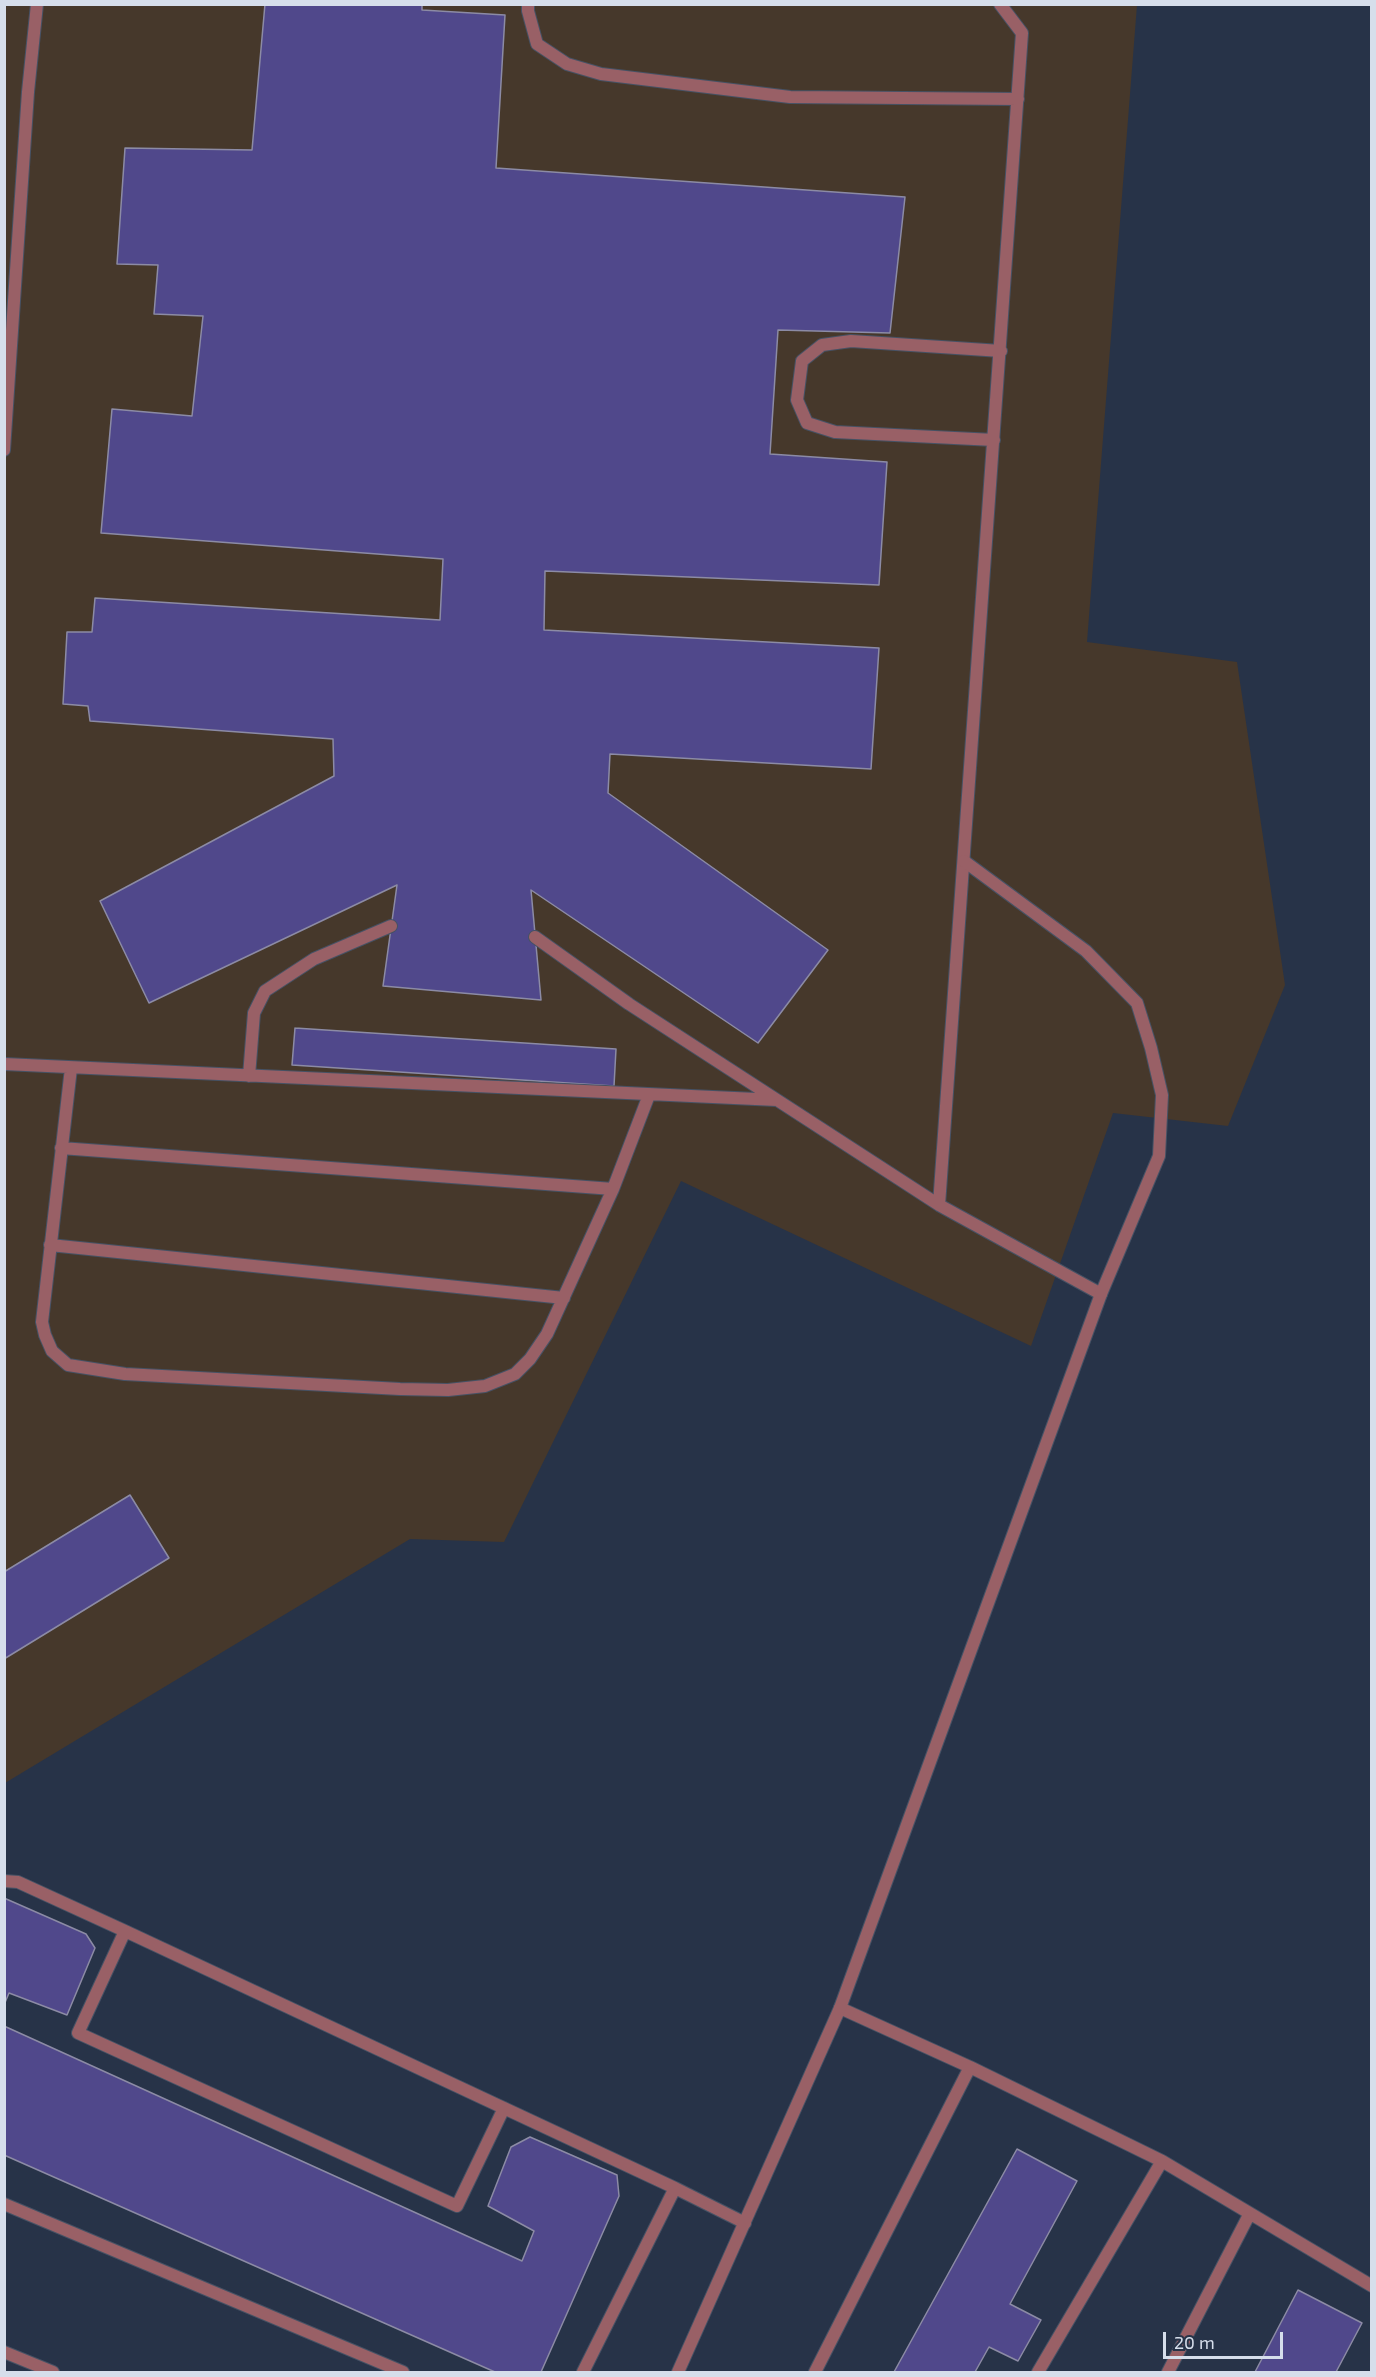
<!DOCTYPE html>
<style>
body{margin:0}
#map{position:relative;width:1376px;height:2377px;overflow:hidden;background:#273348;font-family:"Exo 2",sans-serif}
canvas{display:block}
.frame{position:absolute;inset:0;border:6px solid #d6deeb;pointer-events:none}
.scale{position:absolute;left:1163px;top:2332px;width:120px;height:27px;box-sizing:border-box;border:3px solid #d6deeb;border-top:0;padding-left:8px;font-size:18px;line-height:21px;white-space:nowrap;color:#d6deeb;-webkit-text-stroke:4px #273348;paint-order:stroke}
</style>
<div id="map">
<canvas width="1376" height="2377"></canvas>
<div class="frame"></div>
<div class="scale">20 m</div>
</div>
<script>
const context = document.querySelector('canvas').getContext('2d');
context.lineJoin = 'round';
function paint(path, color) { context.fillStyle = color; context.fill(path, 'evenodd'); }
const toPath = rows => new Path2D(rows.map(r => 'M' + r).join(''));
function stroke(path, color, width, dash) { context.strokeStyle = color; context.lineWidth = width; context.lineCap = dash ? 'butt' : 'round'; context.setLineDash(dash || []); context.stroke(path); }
paint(toPath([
 [5,5,1137,5,1087,642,1237,662,1285,985,1228,1126,1113,1113,1031,1346,681,1181,504,1542,410,1539,5,1783]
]), '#46382b');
const building = toPath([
 [265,4,422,4,422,10,505,15,496,168,905,197,890,333,778,330,770,454,887,462,879,585,545,571,544,630,879,648,871,769,610,754,608,793,828,950,758,1043,531,890,541,1000,383,986,397,885,149,1003,100,901,334,776,333,739,90,721,88,706,63,704,67,632,92,632,95,598,440,620,443,559,101,533,112,409,192,416,203,316,154,314,158,265,117,264,125,148,252,150,265,4],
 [295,1028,616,1049,614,1086,292,1065,295,1028],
 [130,1495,169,1558,4,1659,4,1572,130,1495],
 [4,1898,86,1934,95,1948,67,2015,9,1993,4,2005,4,1898],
 [4,2026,522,2261,534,2231,488,2206,511,2147,530,2137,617,2175,619,2196,541,2372,495,2372,4,2155,4,2026],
 [1017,2149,1077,2181,1010,2304,1041,2320,1018,2361,989,2347,975,2372,894,2372,1017,2149],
 [1298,2290,1362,2323,1336,2372,1255,2372,1298,2290]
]);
paint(building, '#50488b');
stroke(building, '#8c8ba5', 1.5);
const service = toPath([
 [528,4,528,11,537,44,567,64,601,74,790,97,1018,99],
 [994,440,835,432,807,423,797,400,802,361,822,345,851,341,1001,351],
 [4,450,28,92,37,4],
 [535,937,629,1004,939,1205,1101,1294],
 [4,1064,777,1100],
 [71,1068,42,1322,45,1335,52,1351,68,1365,125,1374,400,1389,448,1390,485,1386,515,1374,530,1359,547,1334,613,1189,649,1095],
 [249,1076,254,1013,265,991,314,959,391,926],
 [61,1148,613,1189],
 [939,1205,1022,33,1000,4],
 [50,1245,564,1298],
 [4,1881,18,1882,125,1931,675,2188,745,2223],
 [125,1931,78,2033,457,2206,504,2108],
 [840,2008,970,2067,1162,2161,1372,2286],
 [4,2204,403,2372],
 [583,2372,675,2188],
 [815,2372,970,2067],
 [1038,2372,1162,2161],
 [1168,2372,1249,2215]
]);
const minor = toPath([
 [678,2372,840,2008,1101,1294,1159,1156,1162,1095,1151,1048,1137,1003,1086,951,964,861]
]);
const tertiary = toPath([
 [4,2352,53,2372]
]);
stroke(service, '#465265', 14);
stroke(minor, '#465265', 14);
stroke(tertiary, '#465265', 14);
stroke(service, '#996066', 12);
stroke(minor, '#996066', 12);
stroke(tertiary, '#996066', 12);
</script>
